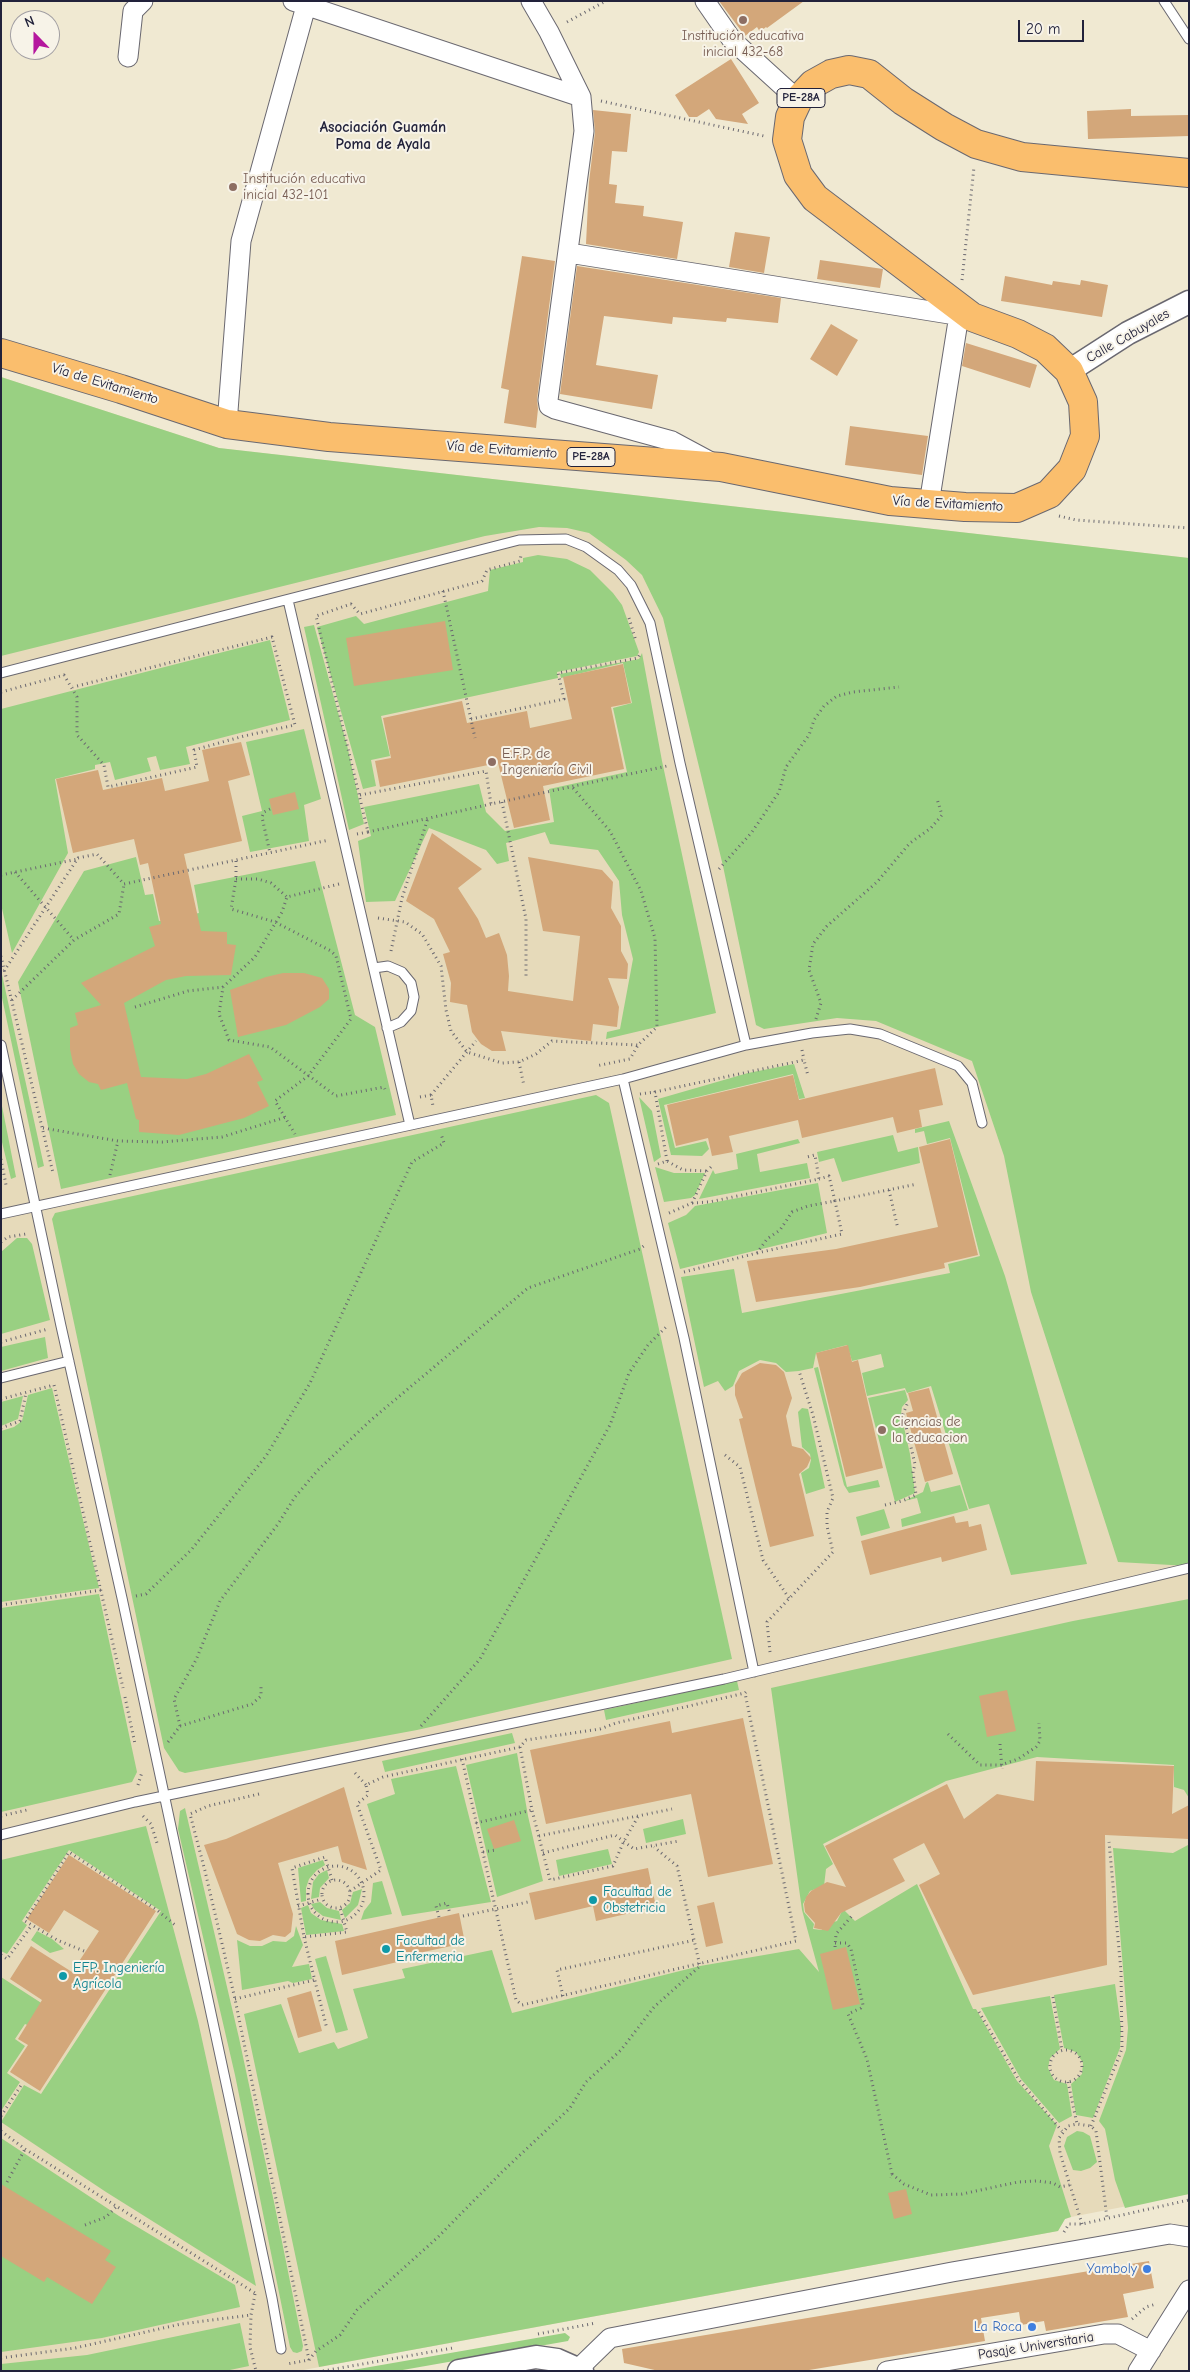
<!DOCTYPE html>
<meta charset="utf-8">
<style>
body{margin:0}
#map{position:relative;width:1190px;height:2372px;overflow:hidden;background:#f0e9d2;font-family:"Comic Neue",sans-serif}
canvas{display:block}
.frame{position:absolute;inset:0;border:2px solid #22223b;pointer-events:none}
.north{position:absolute;left:10px;top:10px;width:50px;height:50px;box-sizing:border-box;background:#f7f3e8;border:1px solid #a29fa3;border-radius:50%;rotate:338deg;font-size:14px;font-weight:700;line-height:20px;text-align:center;color:#22223b}
.north::after{content:'';display:block;margin:auto;width:18px;height:22px;background:#b5179e;clip-path:polygon(50% 0,100% 100%,50% 72%,0 100%)}
.scale{position:absolute;left:1018px;top:20px;width:66px;height:22px;box-sizing:border-box;border:2px solid #22223b;border-top:0;padding-left:6px;font-size:15px;line-height:18px;white-space:nowrap;color:#22223b;-webkit-text-stroke:4px #f7f3e8;paint-order:stroke}
</style>
<div id="map">
<canvas width="1190" height="2372"></canvas>
<div class="frame"></div>
<div class="north">N</div>
<div class="scale">20 m</div>
</div>
<script>
const context = document.querySelector('canvas').getContext('2d');
context.lineJoin = 'round';
function paint(path, color) { context.fillStyle = color; context.fill(path, 'evenodd'); }
const toPath = rows => new Path2D(rows.map(r => 'M' + r).join(''));
function stroke(path, color, width, dash) { context.strokeStyle = color; context.lineWidth = width; context.lineCap = dash ? 'butt' : 'round'; context.setLineDash(dash || []); context.stroke(path); }
function label(font, color, halo, rows, align = 'center') {
  context.font = font + ' "Comic Neue",sans-serif'; context.lineWidth = 4; context.setLineDash([]); context.textBaseline = 'middle'; context.strokeStyle = halo; context.fillStyle = color; for (const [text, x, y, turn = 0] of rows) {
    context.save(); context.translate(x, y); context.rotate((+turn || 0) * Math.PI / 180); context.textAlign = isNaN(turn) ? turn : align; if (halo) context.strokeText(text, 0, 0); context.fillText(text, 0, 0); context.restore();
  }
}
paint(toPath([
 [1,377,219,448,1189,558,1189,2194,1071,2217,1065,2219,1058,2231,298,2371,1,2371]
]), '#e6daba');
paint(toPath([
 [1,377,219,448,1189,558,1189,1566,1118,1562,1031,1292,1004,1156,972,1061,876,1021,837,1018,764,1029,756,1025,723,866,663,618,642,575,626,560,589,533,567,528,539,527,485,536,1,656],
 [538,555,567,559,590,570,613,593,622,605,639,652,637,656,557,672,558,678,381,716,390,756,371,760,376,786,363,789,317,627,356,616,364,624,488,591,490,570,523,562,523,558],
 [314,625,347,745,364,824,349,830,304,627],
 [270,640,290,720,186,747,190,764,160,770,156,756,147,758,151,771,115,780,110,762,95,765,95,769,55,779,68,853,12,953,1,904,1,709],
 [642,653,662,761,716,1013,606,1039,607,1032,620,1029,633,959,622,915,619,881,598,850,550,844,545,832,506,843,509,861,497,864,486,850,429,828,395,901,366,902,358,841,371,836,364,807,479,784,486,812,505,831,554,822,549,789,627,772,613,708,632,703,623,663,561,678,560,674,639,659],
 [304,729,321,799,304,805,309,841,250,852,242,816,262,811,246,742],
 [136,857,145,895,153,894,159,921,199,913,194,885,315,861,355,1015,375,1027,396,1115,61,1189,18,982,84,871],
 [1,970,44,1166,38,1168,1,993],
 [794,1064,805,1098,799,1099,793,1074,664,1105,675,1148,706,1141,709,1149,702,1156,671,1155,658,1099,748,1073],
 [596,1095,609,1103,732,1659,417,1730,185,1773,179,1771,164,1748,52,1219,55,1213],
 [639,1097,652,1111,661,1157,654,1162],
 [1,1101,16,1177,11,1179,1,1138],
 [949,1121,1005,1276,1087,1564,1011,1575,989,1504,969,1509,931,1386,907,1393,905,1388,867,1396,862,1373,884,1367,881,1354,852,1361,847,1345,816,1353,813,1368,799,1371,786,1372,776,1363,760,1360,739,1371,733,1386,725,1391,718,1381,704,1387,681,1277,734,1269,742,1313,950,1273,948,1264,980,1256,950,1138,927,1144,924,1131,915,1133,915,1129],
 [893,1135,898,1152,918,1147,920,1163,842,1182,834,1158,819,1162,817,1152],
 [798,1139,800,1143,757,1154,760,1172,807,1163,810,1178,699,1199,713,1170,715,1174,738,1169,736,1154],
 [655,1167,674,1173,705,1173,695,1195,691,1198,664,1202],
 [818,1183,827,1233,680,1269,668,1223,686,1215,695,1206],
 [17,1238,27,1238,32,1244,50,1320,1,1334,1,1252],
 [45,1337,48,1358,1,1371,1,1347],
 [818,1367,847,1487,878,1480,880,1487,849,1493,844,1485,814,1368],
 [52,1388,99,1588,1,1602,1,1431,14,1427,22,1421,28,1395],
 [905,1390,908,1400,902,1407,901,1414,910,1454,915,1493,895,1502,868,1398],
 [23,1396,18,1419,1,1426,1,1402],
 [802,1408,808,1409,825,1488,806,1494,801,1473,809,1468,811,1460,810,1454,802,1447,798,1412],
 [928,1482,931,1492,960,1485,968,1510,902,1527,901,1519,921,1513,917,1498,904,1501,923,1492,926,1483],
 [884,1509,890,1528,861,1536,856,1517],
 [99,1594,137,1772,132,1782,1,1812,1,1608],
 [1189,1599,1189,1798,1184,1790,1174,1787,1174,1765,1037,1757,946,1781,823,1844,833,1864,826,1869,824,1886,810,1891,803,1904,804,1912,814,1924,813,1929,822,1930,824,1925,837,1921,843,1909,855,1921,917,1884,973,2009,976,2009,1017,2081,1057,2125,1049,2146,1071,2217,1065,2219,1058,2231,319,2367,244,2014,281,2004,299,2053,334,2042,338,2049,368,2038,353,1989,405,1978,402,1969,492,1950,512,2013,700,1966,799,1949,819,1972,802,1910,771,1688,1073,1621],
 [737,1681,739,1690,606,1720,604,1710],
 [512,1733,515,1743,385,1772,382,1761],
 [517,1753,528,1816,543,1881,497,1897,466,1765],
 [456,1766,491,1902,402,1916,367,1804,395,1794,391,1779],
 [185,1808,239,2038,274,2202,303,2346,302,2351,297,2353,293,2352,290,2347,235,2075,178,1829,180,1811],
 [683,1819,686,1834,646,1843,643,1829],
 [146,1826,198,2021,256,2286,106,2192,1,2122,24,2085,41,2094,161,1911,69,1850,22,1921,27,1925,7,1954,1,1951,1,1860],
 [1188,1845,1189,2194,1125,2208,1115,2180,1105,2129,1099,2121,1126,2050,1128,2028,1113,1848,1173,1853],
 [608,1849,612,1864,559,1876,556,1860],
 [323,1860,325,1865,317,1870,309,1879,306,1888,306,1901,301,1902,298,1868],
 [327,1870,329,1878,320,1888,319,1897,311,1899,313,1882,319,1874],
 [382,1881,392,1914,361,1920,364,1911,371,1902,373,1883],
 [362,1889,358,1905,345,1918,342,1910,350,1903,353,1892],
 [320,1902,327,1908,339,1911,341,1920,323,1916,315,1910,311,1904],
 [308,1905,311,1913,321,1920,342,1924,344,1931,306,1935,301,1908],
 [296,1926,303,1945,292,1967,309,1964,312,1979,293,1983,288,1981,242,1990,237,1940,250,1946,262,1946,273,1941,286,1942,294,1936],
 [37,1931,52,1939,64,1949,50,1953,31,1940],
 [326,1956,348,2030,336,2033,315,1959],
 [1,1977,46,2006,32,2027,25,2024,15,2039,25,2046,7,2073,20,2082,1,2111],
 [1115,1984,1121,2028,1120,2048,1093,2118,1076,2115,1071,2084,1082,2074,1083,2063,1076,2052,1064,2048,1054,1995],
 [1050,1996,1060,2049,1050,2058,1048,2068,1054,2080,1067,2084,1072,2116,1059,2123,1021,2079,981,2008],
 [1077,2131,1083,2132,1090,2136,1097,2162,1090,2168,1081,2171,1073,2170,1064,2146,1067,2137],
 [1,2138,119,2216,235,2285,240,2307,102,2338,1,2352],
 [240,2323,249,2366,225,2371,1,2371,1,2364,87,2355],
 [565,2333,570,2337,568,2341,397,2371,347,2371]
]), '#99d082');
paint(toPath([
 [719,1,804,1,767,28,766,27,760,32,757,27,745,36],
 [731,59,759,103,742,114,748,124,716,119,709,109,697,117,689,117,675,95],
 [1131,109,1131,116,1189,115,1189,136,1088,139,1087,111],
 [593,110,631,114,627,152,612,151,609,184,617,185,615,203,644,206,643,216,683,222,677,259,586,244,589,182,595,132],
 [735,232,770,237,764,273,729,267],
 [522,256,555,261,537,399,538,409,536,428,504,423,509,390,501,388],
 [820,260,883,269,880,288,817,279],
 [577,266,781,298,778,323,727,318,726,322,673,317,672,324,604,316,596,365,658,375,652,409,560,394],
 [1005,276,1052,285,1053,281,1080,285,1081,280,1108,285,1102,317,1001,301],
 [831,324,858,340,837,376,810,359],
 [966,343,1037,365,1030,388,962,366],
 [850,426,928,436,922,475,845,465],
 [445,621,453,670,354,686,346,638],
 [623,664,631,703,611,707,624,769,543,786,550,820,514,828,498,763,380,787,375,761,391,758,383,718,462,701,467,723,527,711,530,728,572,719,563,677],
 [241,742,250,775,228,781,242,841,184,854,201,931,227,932,227,944,236,945,231,975,186,976,166,980,124,1003,141,1077,187,1079,206,1074,249,1054,263,1080,257,1082,269,1106,244,1118,179,1135,139,1132,139,1120,136,1119,127,1083,101,1090,98,1084,89,1082,79,1074,73,1064,70,1049,70,1028,78,1025,75,1013,101,1005,81,983,155,946,149,927,161,924,148,863,140,865,134,839,73,853,56,779,98,770,103,790,162,778,165,791,209,781,202,750],
 [295,792,299,809,273,815,269,799],
 [432,833,482,869,458,888,478,919,486,938,499,933,507,955,509,976,508,991,573,1001,580,936,543,931,528,857,602,870,613,882,611,908,621,926,621,951,628,964,627,979,608,978,619,1007,617,1027,593,1024,591,1041,501,1031,506,1051,492,1051,481,1044,472,1032,467,1005,450,1002,451,983,443,954,450,952,434,919,406,901],
 [283,973,304,973,322,978,329,989,329,999,320,1007,286,1025,238,1037,230,990,266,977],
 [935,1068,943,1105,919,1110,922,1127,897,1133,893,1117,802,1138,798,1120,729,1136,733,1152,712,1156,708,1138,676,1146,667,1105,793,1075,799,1100],
 [950,1139,978,1255,944,1263,945,1268,860,1287,756,1302,747,1261,836,1249,938,1227,919,1147],
 [848,1345,852,1362,858,1360,883,1468,846,1477,816,1353],
 [760,1363,776,1365,784,1372,792,1398,786,1416,792,1446,803,1449,811,1458,807,1467,799,1474,814,1536,770,1547,739,1419,743,1418,735,1395,735,1385,742,1373],
 [929,1388,953,1474,925,1482,906,1413,913,1411,908,1393],
 [954,1516,956,1523,968,1521,969,1527,981,1524,987,1550,942,1562,941,1557,870,1575,861,1541],
 [1007,1690,1016,1731,987,1737,979,1696],
 [743,1718,773,1864,708,1877,691,1794,546,1824,530,1750,670,1721,672,1733],
 [1036,1761,1174,1766,1172,1814,1189,1805,1189,1839,1105,1835,1107,1965,973,1995,919,1885,940,1874,924,1843,893,1859,905,1881,841,1913,828,1931,814,1928,815,1923,805,1912,804,1904,806,1897,811,1891,827,1882,846,1887,825,1846,947,1784,964,1819,997,1794,1034,1801],
 [344,1787,367,1870,342,1862,338,1846,278,1863,293,1914,291,1932,285,1937,273,1935,260,1941,249,1940,237,1934,204,1845,226,1839],
 [514,1820,521,1841,494,1849,487,1829],
 [69,1855,156,1911,40,2091,10,2072,28,2045,18,2039,42,2000,10,1979,31,1946,72,1972,99,1931,64,1910,49,1933,27,1919],
 [648,1868,656,1907,596,1921,593,1906,535,1920,529,1893],
 [714,1902,723,1943,706,1947,697,1906],
 [459,1913,465,1943,405,1956,406,1960,342,1975,335,1941],
 [846,1947,860,2004,833,2010,820,1954],
 [311,1991,322,2031,298,2038,287,1998],
 [1,2184,111,2251,105,2260,116,2267,92,2304,47,2277,44,2282,1,2256],
 [906,2189,912,2214,894,2219,888,2193],
 [1149,2261,1154,2288,1123,2294,1128,2317,1046,2331,1044,2321,1021,2325,1019,2312,981,2318,985,2341,803,2371,659,2371,624,2363,622,2349]
]), '#d3a77a');
const service = toPath([
 [1164,1,1189,39],
 [288,600,410,1125],
 [1,673,519,540,566,539,586,547,618,570,631,585,650,623,680,763,746,1045,623,1079,1,1214],
 [374,968,388,966,402,972,411,983,414,997,411,1011,401,1022,387,1028],
 [1,1045,61,1326,122,1598,272,2298,281,2349],
 [746,1045,812,1033,850,1029,880,1034,958,1066,972,1083,982,1123],
 [623,1079,684,1338,754,1672],
 [1,1378,69,1361],
 [1,1835,135,1802,724,1679,1189,1568]
]);
const minor = toPath([
 [293,1,581,97],
 [531,1,549,32,581,97,584,131,548,400,549,406,555,409,672,441,713,463],
 [705,1,732,40,798,100],
 [128,57,133,11,143,1],
 [569,253,968,317],
 [227,424,241,241,306,6,310,1],
 [929,504,959,315],
 [577,2370,610,2338,952,2272,1170,2234,1189,2237],
 [887,2371,1104,2334,1118,2334,1151,2351],
 [1138,2371,1189,2290]
]);
const tertiary = toPath([
 [1069,371,1128,333,1189,302],
 [459,2371,536,2357,557,2360,582,2371]
]);
const trunk = toPath([
 [1,353,121,389,227,424,329,437,721,467,890,501,965,507,1017,508,1049,494,1072,469,1085,436,1083,402,1069,371,1045,348,1018,334,972,317,815,198,798,175,787,140,790,117,798,100,813,84,831,74,849,70,869,74,903,101,944,127,976,144,1022,157,1189,173]
]);
stroke(service, '#6a6870', 11);
stroke(minor, '#6a6870', 21);
stroke(tertiary, '#6a6870', 25);
stroke(trunk, '#6a6870', 30);
stroke(toPath([
 [567,22,606,1],
 [601,101,764,136],
 [962,280,974,167],
 [1059,516,1076,520,1189,528],
 [443,591,475,738],
 [629,618,636,641],
 [1,692,64,675,77,697,77,735,104,765,108,787,197,767,194,750,244,736,295,725,272,637,73,687],
 [471,719,564,699,558,673,638,658,640,654],
 [573,788,610,831,641,891,655,938,657,1027,638,1045,630,1059,596,1066],
 [360,795,486,771,491,804,667,766],
 [502,802,526,919,526,978],
 [270,809,264,812,262,817,270,853],
 [368,832,491,804],
 [357,834,368,832,316,616,351,604,360,614,482,581,487,570,520,561,521,555],
 [236,861,236,879,231,909,275,922,331,951,336,956,351,1019,308,1076,275,1101,295,1134],
 [719,869,752,832,779,792,786,767,809,735,814,720,824,706,837,696,853,692,899,687],
 [15,872,74,940],
 [1,875,78,859],
 [236,879,258,879,271,883,287,897],
 [339,884,287,897,282,912,255,957,223,987,219,1014,229,1040,270,1047,336,1096,384,1087,385,1089],
 [378,918,405,922,422,934,441,966,446,1010,451,1031,467,1052,502,1063,519,1062,536,1054,552,1041,638,1045],
 [391,951,402,898,428,818],
 [1,956,53,1173],
 [4,971,78,858,97,854,124,884,329,840],
 [12,1000,74,940,119,914,124,884],
 [135,1007,188,991,223,987],
 [816,1019,821,1003,809,970,813,944,827,926,877,882,910,843,931,828,942,815,937,799],
 [802,1050,804,1060],
 [519,1062,524,1086],
 [640,1094,655,1092],
 [431,1095,476,1041],
 [420,1097,431,1095,433,1106],
 [43,1128,118,1141,162,1142,222,1137,286,1117],
 [1,1159,6,1185],
 [667,1161,655,1092,804,1060,808,1076],
 [658,1164,667,1161,683,1170,707,1171],
 [110,1175,118,1141],
 [889,1190,898,1229],
 [692,1203,709,1202,819,1179,815,1155,807,1157],
 [669,1213,692,1203,707,1171,713,1165],
 [1,1242,8,1237,26,1234],
 [757,1253,842,1234,835,1201,917,1184],
 [684,1272,757,1253,767,1239,780,1230,792,1212,808,1206,835,1201,829,1176,819,1179],
 [1,1342,48,1329],
 [1,1399,54,1385,123,1688],
 [1,1428,20,1421,26,1393],
 [725,1455,740,1467,763,1560,789,1598],
 [885,1505,902,1501,916,1495,913,1472,915,1464,903,1414,908,1402],
 [136,1596,146,1594,192,1549,266,1456,310,1383,412,1162,444,1143,441,1134],
 [1,1605,101,1590],
 [770,1652,767,1622,833,1552,827,1526,827,1512,833,1498,813,1415,799,1371],
 [125,1697,135,1744],
 [180,1726,252,1704,261,1696,261,1686],
 [421,1726,480,1659,610,1425,629,1373,648,1345,667,1326],
 [948,1734,980,1765,1001,1765,1018,1759,1036,1747,1040,1741,1039,1723],
 [168,1742,180,1726,174,1699,196,1660,220,1601,278,1524,295,1497,318,1470,371,1420,528,1288,640,1249,646,1244],
 [1000,1744,1002,1769],
 [520,1747,532,1810,550,1880,613,1866,624,1841,639,1815],
 [462,1759,516,2000,522,2005,796,1941,745,1693],
 [355,1773,366,1785],
 [138,1785,142,1772],
 [259,1794,208,1806,190,1814,205,1871,235,1999,309,2360,287,2364],
 [1,1816,27,1810],
 [143,1816,151,1824,157,1843],
 [476,1823,532,1810],
 [539,1836,672,1809],
 [483,1852,496,1850],
 [543,1853,615,1835,634,1849,679,1841],
 '308 1894a28 28 0 1 1 56 0a28 28 0 1 1-56 0Z',
 '322 1894a14 14 0 1 1 28 0a14 14 0 1 1-28 0Z',
 [332,1880,325,1857,292,1868,304,1937,347,1932,340,1908],
 [350,1891,381,1870,357,1804,368,1795,366,1785,383,1777,520,1747,526,1740,600,1729,616,1723,745,1693,748,1690],
 [298,1906,322,1899],
 [463,1916,528,1902],
 [439,1917,436,1906,447,1903,450,1914],
 [304,1937,327,2029],
 [835,1943,847,1943,851,1949,863,2005,861,2008,848,2014,867,2059,892,2174,891,2178],
 [835,1947,836,1934,852,1916],
 [84,1951,57,1940,25,1921,69,1852,157,1910,175,1925],
 [1,1955,7,1959,32,1925],
 [563,1996,557,1970,695,1940],
 [1053,1997,1062,2051],
 [235,1999,314,1980],
 [979,2012,1019,2080,1062,2131],
 '1050 2066a16 16 0 1 1 32 0a16 16 0 1 1-32 0Z',
 [1068,2082,1077,2124],
 [1,2116,22,2084],
 [1091,2126,1122,2049,1121,1971,1109,1842],
 [1,2131,25,2149,255,2293],
 [892,2174,904,2184,931,2195,962,2194,1018,2182,1037,2181,1053,2183,1060,2187,1070,2185],
 [7,2182,25,2149],
 [1082,2224,1060,2153,1059,2138,1068,2126,1077,2124,1091,2126,1096,2131,1107,2218],
 [85,2225,106,2217,117,2206],
 [1064,2232,1069,2224,1082,2224,1189,2200],
 [255,2294,251,2315,250,2347,256,2371],
 [1132,2319,1146,2307,1156,2304],
 [538,2334,596,2323],
 [1,2358,75,2348,181,2324,251,2315],
 [309,2360,316,2351,340,2335,357,2310,437,2238,503,2171,570,2108,586,2082,621,2050,654,2007,700,1966,677,1866,654,1847],
 [323,2371,453,2348]
]), '#6a6870', 3, [1, 4]);
stroke(service, '#fff', 9);
stroke(minor, '#fff', 19);
stroke(tertiary, '#fff', 22);
stroke(trunk, '#fabe6d', 28);
for (const [x, y, r, color] of [
 [743,20,5,"#8d6e63"],
 [233,187,5,"#8d6e63"],
 [492,762,5,"#8d6e63"],
 [882,1430,5,"#8d6e63"],
 [593,1900,5,"#0f9aa8"],
 [386,1949,5,"#0f9aa8"],
 [63,1976,5,"#0f9aa8"],
 [1147,2269,5,"#3f7fe0"],
 [1032,2327,5,"#3f7fe0"]
]) { const dot = new Path2D(); dot.arc(x, y, r, 0, 2 * Math.PI); context.fillStyle = color; context.fill(dot); stroke(dot, '#f7f3e8', 2); }
for (const [x, y, w] of [
 [801,98,48],
 [591,457,48]
]) { const box = new Path2D(); box.roundRect(x - w / 2, y - 9.5, w, 19, 4); context.fillStyle = '#f7f3e8'; context.fill(box); stroke(box, '#22223b', 1); }
label('bold 12px', '#22223b', null, [
 ["PE-28A",801,98],
 ["PE-28A",591,457]
]);
label('14px', '#785e54', '#f7f3e8', [
 ["Institución educativa",743,36,"center"],
 ["inicial 432-68",743,52,"center"],
 ["Institución educativa",243,179],
 ["inicial 432-101",243,195],
 ["E.F.P. de",502,754],
 ["Ingeniería Civil",502,770],
 ["Ciencias de",892,1422],
 ["la educacion",892,1438]
], 'left');
label('14px', '#22223b', '#f7f3e8', [
 ["Calle Cabuyales",1128,336,-30],
 ["Vía de Evitamiento",105,384,17],
 ["Vía de Evitamiento",502,450,4],
 ["Vía de Evitamiento",948,504,3],
 ["Pasaje Universitaria",1036,2346,-9]
]);
label('14px', '#0d838f', '#f7f3e8', [
 ["Facultad de",603,1892],
 ["Obstetricia",603,1908],
 ["Facultad de",396,1941],
 ["Enfermeria",396,1957],
 ["EFP. Ingeniería",73,1968],
 ["Agrícola",73,1984]
], 'left');
label('14px', '#366cbe', '#f7f3e8', [
 ["Yamboly",1137,2269],
 ["La Roca",1022,2327]
], 'right');
label('bold 15px', '#22223b', '#f7f3e8', [
 ["Asociación Guamán",383,128],
 ["Poma de Ayala",383,145]
]);
</script>
